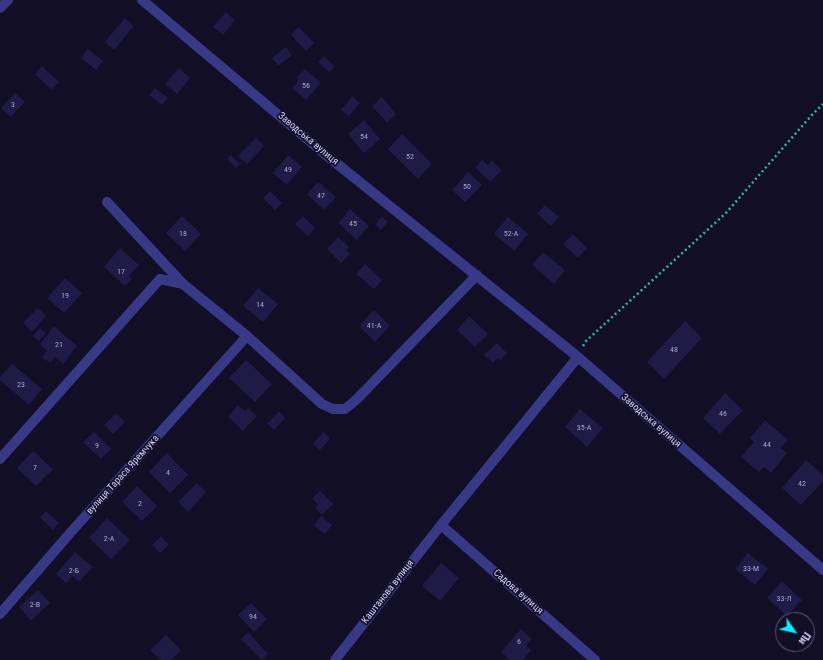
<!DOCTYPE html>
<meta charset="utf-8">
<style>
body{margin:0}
#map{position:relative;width:823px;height:660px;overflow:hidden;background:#110e25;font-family:"Roboto Condensed",sans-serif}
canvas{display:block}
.north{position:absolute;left:775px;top:612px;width:40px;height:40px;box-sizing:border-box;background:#110e25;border:1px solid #5f5c7c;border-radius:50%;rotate:124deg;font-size:11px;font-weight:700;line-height:16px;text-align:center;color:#d5d2ff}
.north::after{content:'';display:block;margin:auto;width:14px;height:18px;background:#00f1fd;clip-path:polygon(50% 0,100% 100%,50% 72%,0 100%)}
</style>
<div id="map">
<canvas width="823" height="660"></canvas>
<div class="north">Пн</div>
</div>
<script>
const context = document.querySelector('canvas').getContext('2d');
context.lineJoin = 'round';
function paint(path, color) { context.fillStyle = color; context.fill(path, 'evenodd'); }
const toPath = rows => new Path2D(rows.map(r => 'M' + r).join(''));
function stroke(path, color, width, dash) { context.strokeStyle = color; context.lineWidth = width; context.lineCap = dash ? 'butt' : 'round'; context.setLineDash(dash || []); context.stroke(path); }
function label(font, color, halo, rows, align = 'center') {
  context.font = font + ' "Roboto Condensed",sans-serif'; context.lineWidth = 3.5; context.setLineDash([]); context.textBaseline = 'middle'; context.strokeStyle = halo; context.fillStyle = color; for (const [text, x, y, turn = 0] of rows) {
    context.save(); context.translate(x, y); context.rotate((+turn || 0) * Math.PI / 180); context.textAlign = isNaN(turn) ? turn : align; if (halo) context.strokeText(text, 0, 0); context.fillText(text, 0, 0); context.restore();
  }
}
paint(toPath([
 [226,12,235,20,223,35,213,27],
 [125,18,134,26,114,50,105,42],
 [299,27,314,43,306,51,291,35],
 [286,47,292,55,278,66,272,58],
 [88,49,103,61,96,70,81,58],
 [324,56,335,66,329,72,318,62],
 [42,66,59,82,52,90,35,74],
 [179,68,190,78,177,94,165,84],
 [305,69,321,83,306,100,292,88,299,80,296,78],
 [155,88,168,98,162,105,149,95],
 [15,93,25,102,11,117,1,108],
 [352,96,360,103,349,116,341,110],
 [382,97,396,114,387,123,372,106],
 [364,120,380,139,364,153,348,134],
 [402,134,432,164,418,179,388,149],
 [256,138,264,146,247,164,238,156],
 [231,155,240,164,236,168,227,159],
 [288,155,302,167,287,185,273,173],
 [482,160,488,165,492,161,502,170,491,182,475,168],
 [468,172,482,185,465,202,452,190],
 [318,182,336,197,324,210,307,194],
 [270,191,282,203,275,210,263,198],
 [545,205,559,217,551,226,537,214],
 [350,209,369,226,357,240,338,223],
 [182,216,201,234,185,251,166,233],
 [303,216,315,228,308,236,295,224],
 [382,217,388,222,381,230,375,224],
 [508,217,528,234,514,251,494,234],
 [573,234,587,248,578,258,563,244],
 [338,237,349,247,346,250,350,254,341,263,327,249],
 [120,248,139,265,129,276,132,279,125,286,104,267],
 [543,252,565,270,554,284,532,265],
 [365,264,382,280,374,289,356,274],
 [65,278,82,293,64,313,47,298],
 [258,288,278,304,263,322,243,306],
 [38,308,46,316,32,332,23,323],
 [374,310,390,326,375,342,359,326],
 [469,316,488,334,475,347,457,330],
 [685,321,702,338,664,379,647,362],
 [54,326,77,346,63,364,55,357,50,363,42,357,47,351,40,344],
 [40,328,46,333,39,341,33,336],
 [497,343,507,353,500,360,498,358,493,363,484,355],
 [246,360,272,384,255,402,229,378],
 [12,364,42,389,29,405,0,380,0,377],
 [725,393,743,410,720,434,703,418],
 [238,405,245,411,248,408,257,416,243,431,228,417],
 [580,409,603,428,587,447,565,427],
 [279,411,285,418,274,430,267,424],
 [116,413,125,422,113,434,104,425],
 [765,420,788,440,781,448,787,453,771,473,764,467,759,472,741,457,754,442,750,438],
 [94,432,111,449,101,459,83,442],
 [323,432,330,438,320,450,313,444],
 [33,451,53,469,36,486,17,468],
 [167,453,188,475,170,493,149,472],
 [806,460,823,475,823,481,801,505,782,488],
 [197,483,206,492,188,512,178,502],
 [137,486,157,506,142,521,122,502],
 [320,491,333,504,322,515,315,508,318,504,312,499],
 [46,511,59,523,53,530,40,517],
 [321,516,332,525,325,534,314,525],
 [107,518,130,540,111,559,89,538],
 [161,536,169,545,160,553,152,545],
 [75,552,93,567,79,582,73,576,66,583,56,574],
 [748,553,768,569,755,585,735,569],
 [441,563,459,578,440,601,422,586],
 [782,581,802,600,787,616,767,598],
 [38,590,50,603,31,621,19,607],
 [251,603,267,619,254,632,238,615],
 [521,629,532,639,526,645,531,650,523,660,510,660,501,652],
 [248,632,268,654,262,660,241,639],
 [166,635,181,650,171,660,161,660,150,650]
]), '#201a47');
stroke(toPath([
 [583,346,586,341,726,213,810,117,823,104]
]), '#2cbaaa', 2.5, [2, 3]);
stroke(toPath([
 [142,0,326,155,578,357,823,570],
 [0,8,8,0],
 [107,202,183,284,247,336,322,404,333,409,345,409,356,400,477,275],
 [0,459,160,279,183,284],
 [441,525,595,660],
 [0,614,71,532,247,336],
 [335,660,441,525,578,357]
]), '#383986', 10);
label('8px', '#a8a4d1', null, [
 ["56",306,86],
 ["3",13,105],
 ["54",364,137],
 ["52",410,157],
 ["49",288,170],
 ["50",467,187],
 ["47",321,196],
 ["45",353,224],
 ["18",183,234],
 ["52-А",511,234],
 ["17",121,272],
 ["19",65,296],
 ["14",260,305],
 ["41-А",374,326],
 ["21",59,345],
 ["48",674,350],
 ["23",21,385],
 ["46",723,414],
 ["35-А",584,428],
 ["44",767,445],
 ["9",97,446],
 ["7",35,468],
 ["4",168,473],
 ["42",802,484],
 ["2",140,504],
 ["2-А",109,539],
 ["33-М",751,569],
 ["2-Б",74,571],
 ["33-Л",784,599],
 ["2-В",35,605],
 ["94",253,617],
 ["6",519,642]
]);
label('10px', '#d5d2ff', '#110e25', [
 ["Заводська вулиця",308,139,40],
 ["Заводська вулиця",651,421,41],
 ["вулиця Тараса Яремчука",123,475,-48],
 ["Каштанова вулиця",388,592,-52],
 ["Садова вулиця",518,592,41]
]);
</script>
